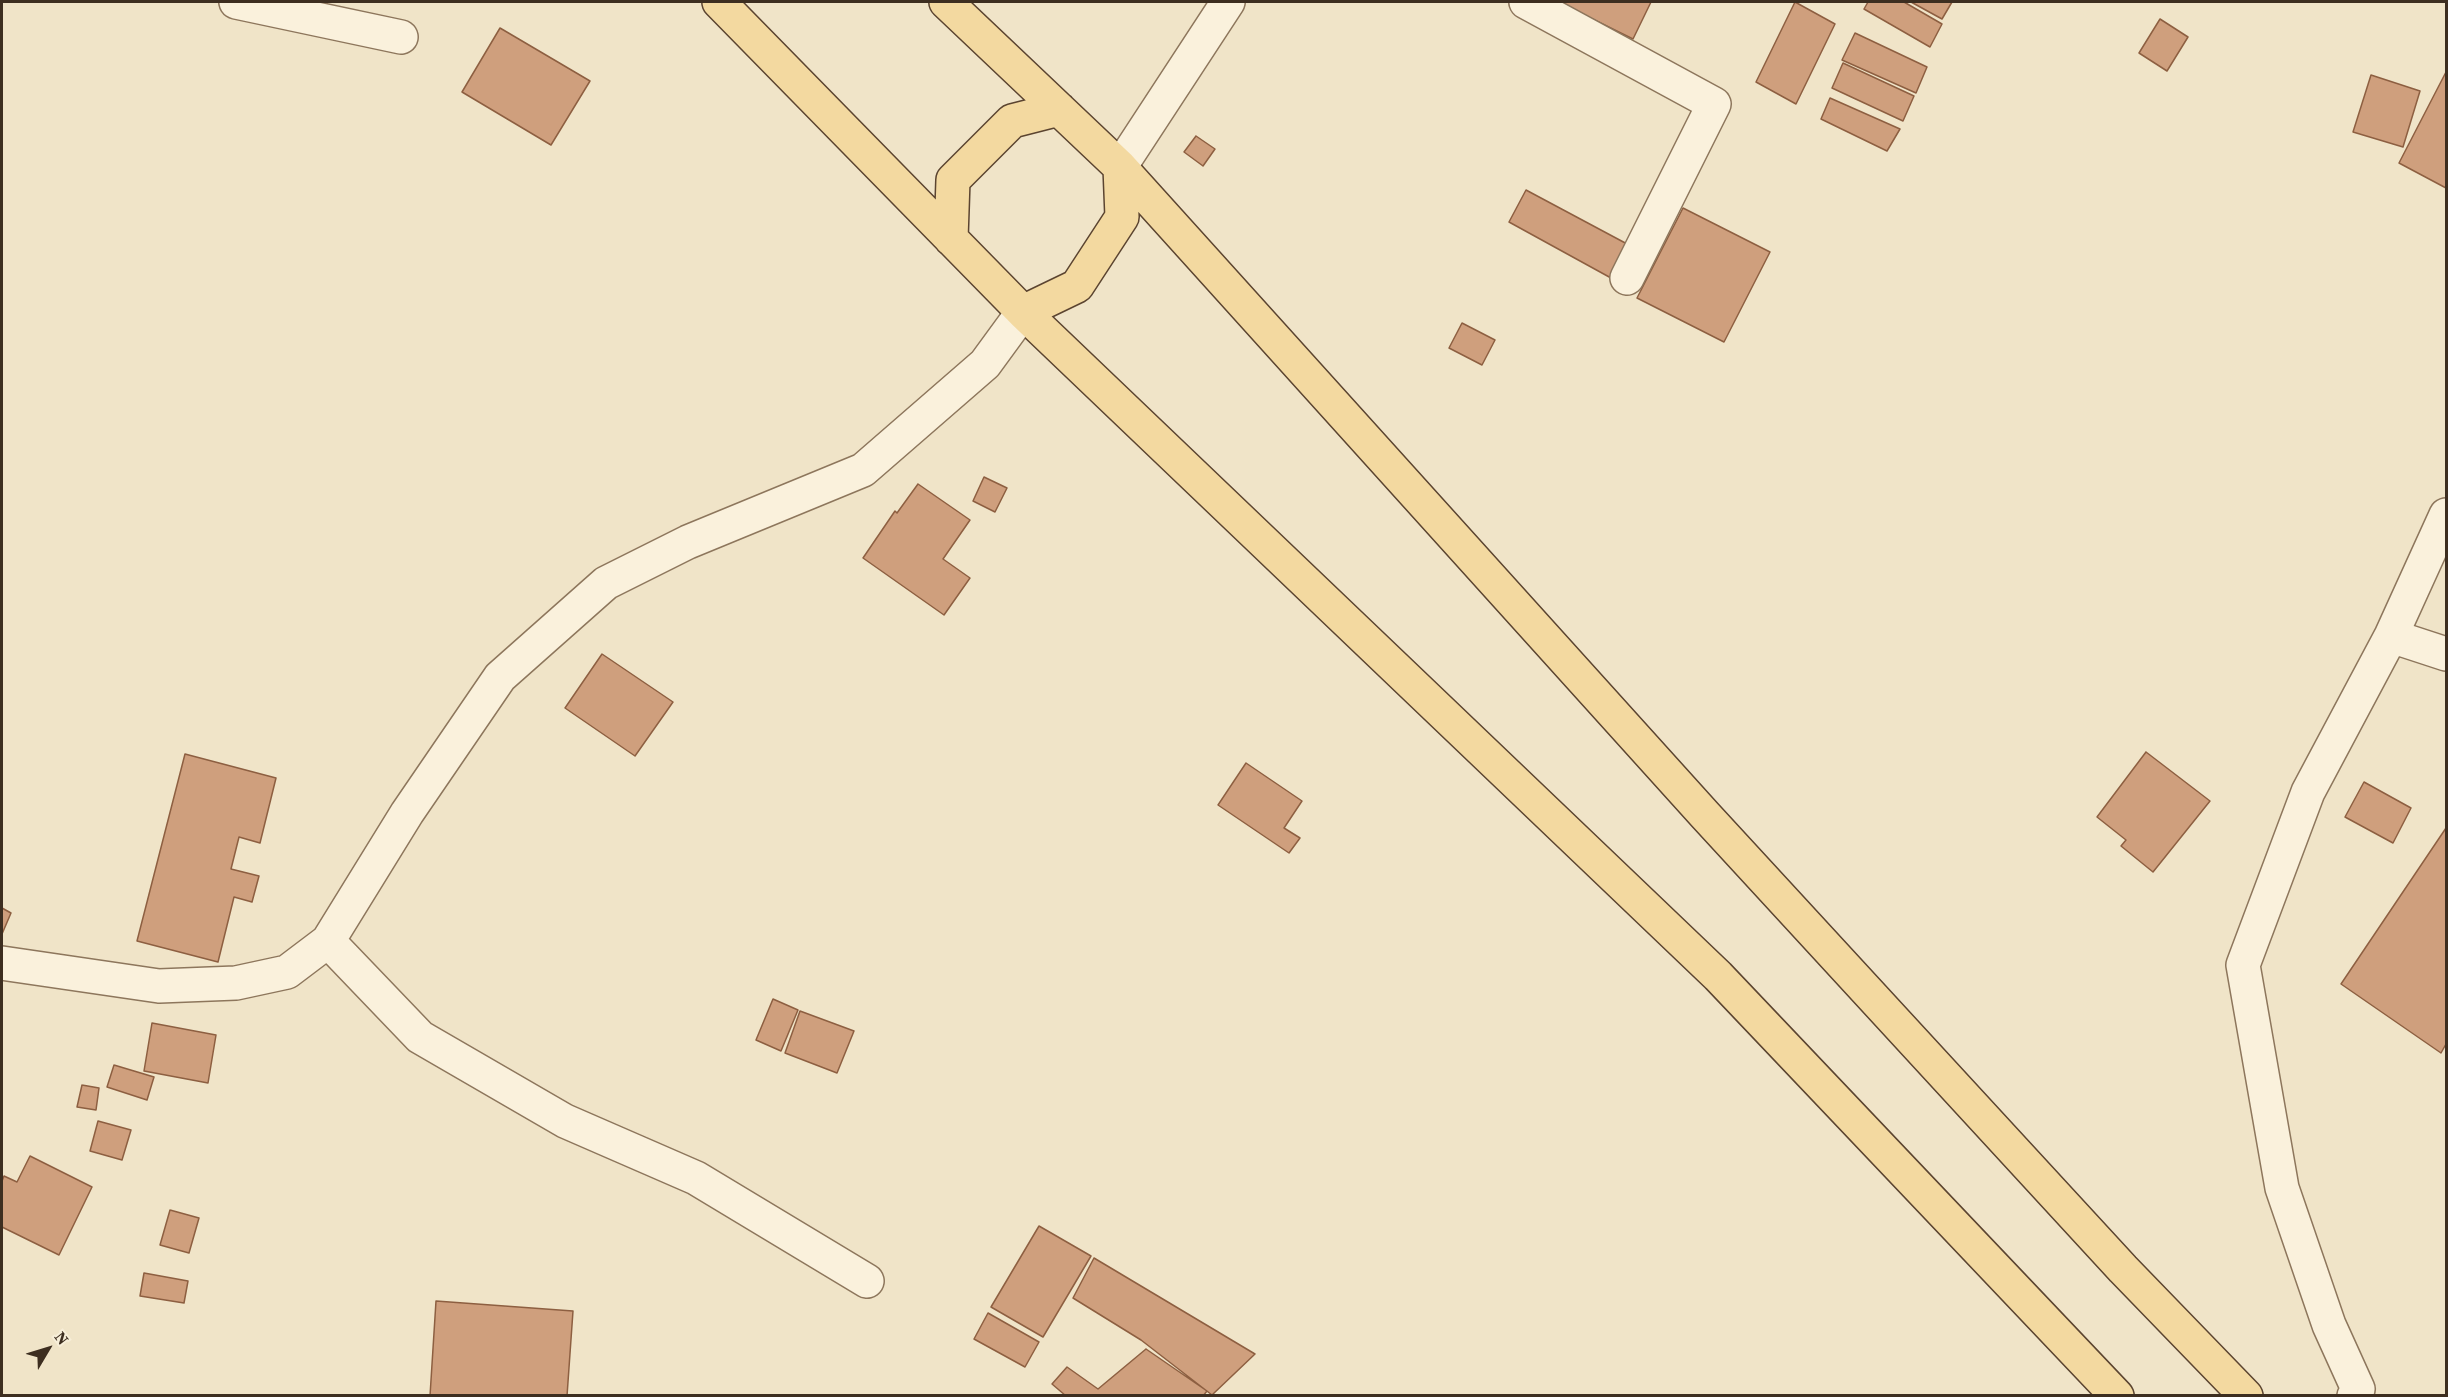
<!DOCTYPE html>
<style>
body{margin:0}
#map{position:relative;width:2448px;height:1397px;overflow:hidden;background:#f0e4c8;font-family:"Source Serif 4",serif}
canvas{display:block}
.frame{position:absolute;inset:0;border:3px solid #3d2e20;pointer-events:none}
.north{position:absolute;left:18px;top:1319px;width:60px;height:60px;-webkit-text-stroke:4px #f7eed8;paint-order:stroke;rotate:52deg;font-size:16px;font-weight:700;line-height:24px;text-align:center;color:#3d2e20}
.north::after{content:'';display:block;margin:auto;width:21px;height:27px;background:#3d2e20;clip-path:polygon(50% 0,100% 100%,50% 72%,0 100%)}
</style>
<div id="map">
<canvas width="2448" height="1397"></canvas>
<div class="frame"></div>
<div class="north">N</div>
</div>
<script>
const context = document.querySelector('canvas').getContext('2d');
context.lineJoin = 'round';
function paint(path, color) { context.fillStyle = color; context.fill(path, 'evenodd'); }
const toPath = rows => new Path2D(rows.map(r => 'M' + r).join(''));
function stroke(path, color, width, dash) { context.strokeStyle = color; context.lineWidth = width; context.lineCap = dash ? 'butt' : 'round'; context.setLineDash(dash || []); context.stroke(path); }
const building = toPath([
 [1566,2,1651,2,1633,39,1564,5,1566,2],
 [1795,2,1835,24,1796,104,1756,82,1795,2],
 [1868,2,1904,2,1942,24,1930,47,1864,9,1868,2],
 [1911,2,1952,2,1942,19,1911,2],
 [2160,19,2188,37,2167,71,2139,53,2160,19],
 [500,28,590,81,551,145,462,92,500,28],
 [1855,33,1927,67,1916,93,1842,60,1855,33],
 [1843,63,1914,96,1903,121,1832,88,1843,63],
 [2446,72,2446,188,2399,163,2446,72],
 [2371,75,2420,91,2403,147,2353,132,2371,75],
 [1830,98,1900,129,1887,151,1821,119,1830,98],
 [1196,136,1215,149,1203,166,1184,152,1196,136],
 [1526,190,1629,245,1611,278,1509,222,1526,190],
 [1683,208,1770,252,1724,342,1637,298,1683,208],
 [1462,323,1495,340,1482,365,1449,348,1462,323],
 [984,477,1007,488,995,512,973,501,984,477],
 [918,484,970,520,943,559,970,578,944,615,863,558,895,511,897,513,918,484],
 [602,654,673,702,635,756,565,708,602,654],
 [2146,752,2210,801,2153,872,2121,846,2126,840,2097,817,2146,752],
 [185,754,276,778,260,843,239,837,231,869,259,876,252,902,234,897,218,962,137,941,185,754],
 [1246,763,1302,801,1284,828,1300,838,1289,853,1218,805,1246,763],
 [2364,782,2411,808,2393,843,2345,817,2364,782],
 [2446,828,2446,1044,2441,1053,2341,984,2446,828],
 [2,908,11,913,2,934,2,908],
 [773,999,798,1010,781,1051,756,1040,773,999],
 [800,1011,854,1031,837,1073,785,1053,800,1011],
 [152,1023,216,1035,208,1083,144,1071,152,1023],
 [114,1065,154,1077,147,1100,107,1087,114,1065],
 [82,1085,99,1088,96,1110,77,1107,82,1085],
 [98,1121,131,1130,122,1160,90,1151,98,1121],
 [30,1156,92,1187,59,1255,2,1227,2,1181,4,1176,17,1182,30,1156],
 [170,1210,199,1218,189,1253,160,1245,170,1210],
 [1039,1226,1091,1256,1043,1337,991,1307,1039,1226],
 [1094,1258,1255,1354,1212,1395,1141,1340,1073,1298,1094,1258],
 [144,1273,188,1281,184,1303,140,1296,144,1273],
 [436,1301,573,1311,567,1396,430,1396,436,1301],
 [988,1313,1039,1342,1025,1367,974,1339,988,1313],
 [1146,1349,1207,1391,1203,1396,1066,1396,1052,1384,1067,1367,1098,1389,1146,1349]
]);
paint(building, '#cf9f7d');
stroke(building, '#8d5f41', 1.5);
const minor = toPath([
 [236,2,401,37],
 [1526,2,1714,104,1627,278],
 [1120,167,1228,2],
 [2391,636,2446,654],
 [328,941,420,1037,565,1121,696,1178,867,1281],
 [2,963,159,986,236,983,287,972,328,941,407,813,500,677,606,583,688,542,863,470,985,364,1023,312],
 [2354,1396,2358,1389,2329,1325,2282,1188,2243,965,2308,792,2391,636,2446,515]
]);
const major = toPath([
 [719,2,1023,312,1718,976,2117,1396],
 [946,2,1120,167,1705,815,2123,1269,2246,1396],
 [951,239,953,180,1012,121,1059,109],
 [1023,312,1077,286,1122,217,1120,167]
]);
stroke(minor, '#8d765c', 36);
stroke(major, '#5b4430', 36);
stroke(minor, '#faf1dc', 33);
stroke(major, '#f3d9a0', 33);
</script>
